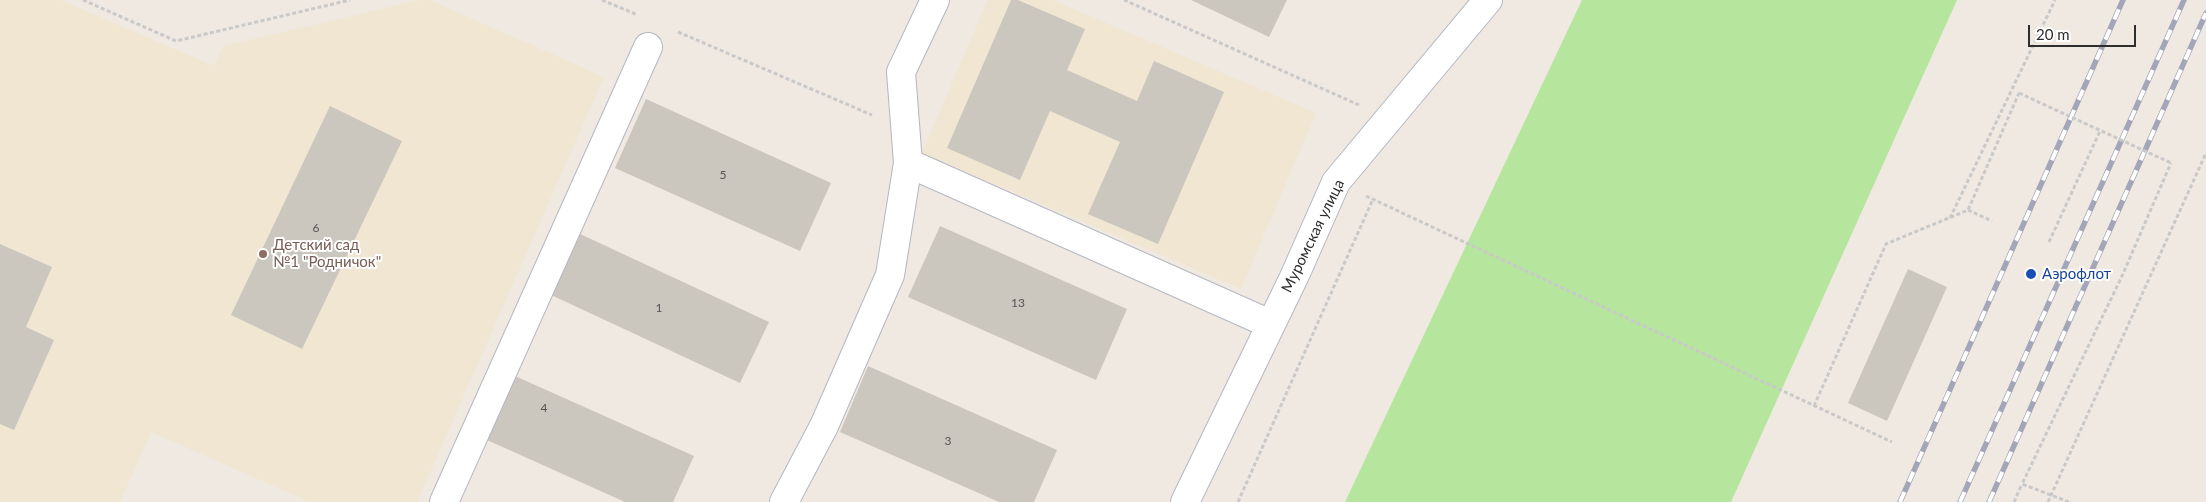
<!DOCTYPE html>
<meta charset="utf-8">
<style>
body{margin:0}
#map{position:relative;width:2206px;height:502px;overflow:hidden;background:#efe9e1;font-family:Lato,sans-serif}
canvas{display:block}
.scale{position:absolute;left:2028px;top:25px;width:108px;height:22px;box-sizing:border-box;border:2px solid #2e2e2e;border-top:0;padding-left:6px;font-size:15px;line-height:18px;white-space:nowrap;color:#2e2e2e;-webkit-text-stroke:4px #fff;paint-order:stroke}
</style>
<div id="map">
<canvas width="2206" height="502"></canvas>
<div class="scale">20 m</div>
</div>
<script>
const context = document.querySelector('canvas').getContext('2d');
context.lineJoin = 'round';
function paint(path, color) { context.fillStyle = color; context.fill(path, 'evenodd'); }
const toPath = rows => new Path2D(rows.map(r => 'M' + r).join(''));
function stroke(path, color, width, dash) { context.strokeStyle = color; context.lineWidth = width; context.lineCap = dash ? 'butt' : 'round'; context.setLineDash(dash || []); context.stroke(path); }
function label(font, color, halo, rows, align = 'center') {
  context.font = font + ' Lato,sans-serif'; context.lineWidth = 4; context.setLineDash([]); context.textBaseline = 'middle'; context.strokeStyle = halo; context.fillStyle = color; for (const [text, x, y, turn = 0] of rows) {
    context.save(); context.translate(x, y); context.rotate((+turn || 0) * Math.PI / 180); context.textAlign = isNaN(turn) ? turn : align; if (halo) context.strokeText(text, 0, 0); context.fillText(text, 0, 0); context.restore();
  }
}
paint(toPath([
 [0,0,61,0,214,66,223,46,420,0,430,0,604,77,417,502,310,502,151,432,120,502,0,502],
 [988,0,1053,0,1316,113,1241,289,922,153]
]), '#f0e6d1');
paint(toPath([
 [1582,0,1957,0,1731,502,1345,502]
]), '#b6e59e');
paint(toPath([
 [1011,0,1018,0,1085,29,1067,70,1137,101,1154,61,1224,92,1158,244,1088,214,1120,142,1050,111,1020,180,947,148],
 [1191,0,1287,0,1269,37],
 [646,99,831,183,800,251,615,168],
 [330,106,402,141,302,349,231,315],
 [940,226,1127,309,1096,380,908,297],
 [578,233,769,322,740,383,549,294],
 [0,244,52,267,26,327,54,340,14,430,0,424],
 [1908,269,1947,287,1887,421,1848,403],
 [868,366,1057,450,1034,502,999,502,840,432],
 [515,376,694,456,673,502,625,502,487,440]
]), '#cbc7bf');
const minor = toPath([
 [908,163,901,72,935,0],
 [444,502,648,47],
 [784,502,824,426,890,275,908,163,1270,324],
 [1185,502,1295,275,1336,182,1488,0]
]);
stroke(minor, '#b4b7c1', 30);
stroke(toPath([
 [83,0,176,41,350,0],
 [602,0,638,15],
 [1124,0,1359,105],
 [678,32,872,115],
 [1366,196,1892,442],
 [1968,210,1992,221],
 [1950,218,2055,0],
 [2049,242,2100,131],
 [1814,406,1886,244,1968,210,2019,93],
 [1238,502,1373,199],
 [2014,502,2022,484],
 [2048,502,2206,153],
 [2069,502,2022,484,2122,276,2171,163]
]), '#c9c9c9', 3, [4, 2.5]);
stroke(minor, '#fff', 28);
const rail = toPath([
 [1900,502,2123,0],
 [1960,502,2184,0],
 [1989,502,2206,13]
]);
stroke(rail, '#a3a6b8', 5.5);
stroke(rail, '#fff', 4, [11]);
stroke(toPath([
 [2019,93,2171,163]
]), '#c9c9c9', 3, [4, 2.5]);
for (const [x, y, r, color] of [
 [263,254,5,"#8d6e63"],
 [2031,274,6,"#1a4fb4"]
]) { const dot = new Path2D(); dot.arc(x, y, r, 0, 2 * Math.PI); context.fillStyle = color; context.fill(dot); stroke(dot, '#fff', 2); }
label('12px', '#555452', null, [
 ["5",723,175],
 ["6",316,228],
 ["13",1018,303],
 ["1",659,308],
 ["4",544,408],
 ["3",948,441]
]);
label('15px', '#2e2e2e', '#fff', [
 ["Муромская улица",1313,236,-64]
]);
label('15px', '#785e54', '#fff', [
 ["Детский сад",273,245],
 ["№1 \"Родничок\"",273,262]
], 'left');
label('15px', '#164399', '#fff', [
 ["Аэрофлот",2042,274]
], 'left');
</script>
